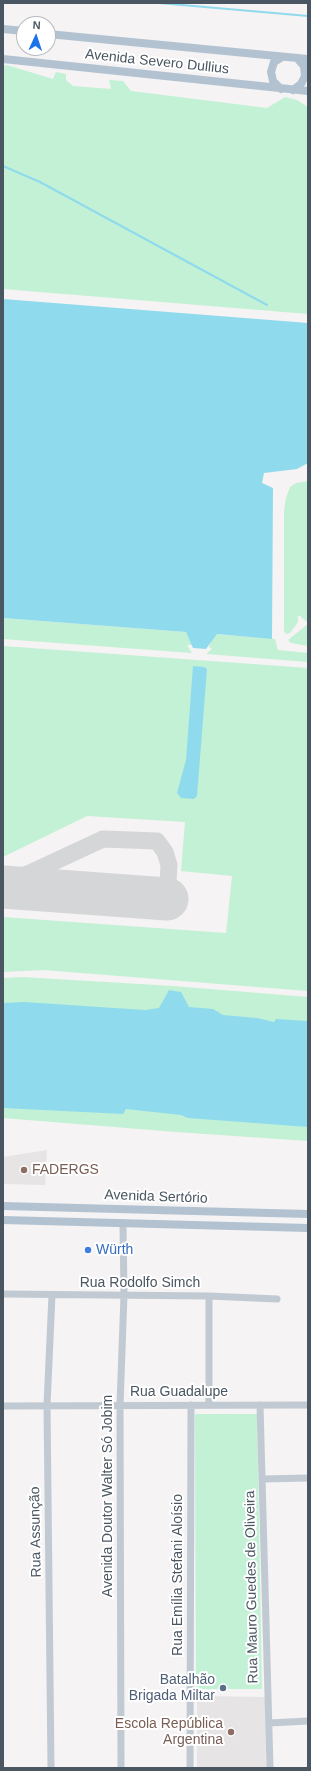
<!DOCTYPE html>
<meta charset="utf-8">
<style>
body{margin:0}
#map{position:relative;width:311px;height:1771px;overflow:hidden;background:#f5f3f3;font-family:Arial,sans-serif}
canvas{display:block}
.frame{position:absolute;inset:0;border:4px solid #4a5661;pointer-events:none}
.north{position:absolute;left:16px;top:16px;width:40px;height:40px;box-sizing:border-box;background:#fff;border:1px solid #b7bbc0;border-radius:50%;rotate:3deg;font-size:11px;font-weight:700;line-height:16px;text-align:center;color:#4a5661}
.north::after{content:'';display:block;margin:auto;width:14px;height:18px;background:#1a73e8;clip-path:polygon(50% 0,100% 100%,50% 72%,0 100%)}
</style>
<div id="map">
<canvas width="311" height="1771"></canvas>
<div class="frame"></div>
<div class="north">N</div>
</div>
<script>
const context = document.querySelector('canvas').getContext('2d');
context.lineJoin = 'round';
function paint(path, color) { context.fillStyle = color; context.fill(path, 'evenodd'); }
const toPath = rows => new Path2D(rows.map(r => 'M' + r).join(''));
function stroke(path, color, width, dash) { context.strokeStyle = color; context.lineWidth = width; context.lineCap = dash ? 'butt' : 'round'; context.setLineDash(dash || []); context.stroke(path); }
function label(font, color, halo, rows, align = 'center') {
  context.font = font + ' Arial,sans-serif'; context.lineWidth = 4; context.setLineDash([]); context.textBaseline = 'middle'; context.strokeStyle = halo; context.fillStyle = color; for (const [text, x, y, turn = 0] of rows) {
    context.save(); context.translate(x, y); context.rotate((+turn || 0) * Math.PI / 180); context.textAlign = isNaN(turn) ? turn : align; if (halo) context.strokeText(text, 0, 0); context.fillText(text, 0, 0); context.restore();
  }
}
paint(toPath([
 [47,1150,45,1185,3,1184,3,1157],
 [197,1696,265,1697,266,1768,197,1768]
]), '#e6e4e5');
paint(toPath([
 [7,65,53,79,56,72,66,74,66,80,73,86,111,89,109,80,123,81,131,91,267,108,285,97,297,100,308,107,308,314,3,289,3,66],
 [308,481,308,623,300,616,298,616,298,622,290,633,286,634,284,631,284,511,286,498,290,487,296,483],
 [3,618,186,632,192,645,187,645,192,653,3,639],
 [308,624,308,646,291,643,288,640],
 [216,634,275,639,278,650,308,653,308,662,207,654,207,653,212,649,209,647,212,639],
 [3,646,308,668,308,991,43,970,3,972,3,917,226,933,232,876,181,871,185,822,87,816,3,857],
 [22,977,173,986,308,997,308,1141,176,1132,3,1118,3,978],
 [195,1414,257,1414,262,1689,196,1689]
]), '#c3f1d5');
paint(toPath([
 [3,299,308,323,308,463,297,469,264,473,262,483,273,488,272,639,217,634,206,649,193,648,186,632,3,618],
 [193,666,204,667,207,669,197,796,194,799,181,798,177,793,186,760],
 [169,990,181,992,189,1007,213,1009,223,1015,257,1018,274,1022,276,1019,308,1021,308,1127,188,1118,181,1115,126,1109,123,1114,3,1108,3,1003,24,1002,145,1010,159,1008]
]), '#90daee');
stroke(toPath([
 [159,3,308,16],
 [3,166,40,182,267,305]
]), '#90daee', 2);
stroke(toPath([
 [3,883,30,873,103,839,157,841,165,852,169,865,167,899]
]), '#d5d6d8', 17);
stroke(toPath([
 [3,887,167,899]
]), '#d5d6d8', 43);
stroke(toPath([
 [3,1294,209,1296,277,1299],
 [209,1405,209,1296],
 [260,1405,270,1768],
 [3,1406,308,1405],
 [262,1479,308,1478],
 [269,1723,308,1721],
 [51,1768,47,1405,52,1295],
 [121,1768,120,1405,124,1295,123,1224],
 [190,1768,191,1405]
]), '#c1cad2', 7);
stroke(toPath([
 [3,29,24,31],
 [48,34,308,59],
 [3,59,308,91],
 [281,89,273,81,271,72,274,62,282,57],
 [293,90,301,84,305,76,304,66,297,58],
 [3,1206,308,1214],
 [3,1220,308,1228]
]), '#b3c2d1', 8);
for (const [x, y, r, color] of [
 [24,1170,4,"#8d6e63"],
 [88,1250,4,"#3f7fe0"],
 [223,1688,4,"#5c6f8a"],
 [231,1732,4,"#8d6e63"]
]) { const dot = new Path2D(); dot.arc(x, y, r, 0, 2 * Math.PI); context.fillStyle = color; context.fill(dot); stroke(dot, '#fff', 1.5); }
label('14px', '#4a5661', '#fff', [
 ["Avenida Severo Dullius",157,62,6],
 ["Avenida Sertório",156,1197,2],
 ["Rua Rodolfo Simch",140,1283],
 ["Rua Guadalupe",179,1392],
 ["Avenida Doutor Walter Só Jobim",108,1496,-90],
 ["Rua Assunção",36,1532,-91],
 ["Rua Emília Stefani Aloísio",178,1575,-90],
 ["Rua Mauro Guedes de Oliveira",252,1587,-91]
]);
label('14px', '#785e54', '#fff', [
 ["FADERGS",32,1170],
 ["Escola República",223,1724,"right"],
 ["Argentina",223,1740,"right"]
], 'left');
label('14px', '#366cbe', '#fff', [
 ["Würth",96,1250]
], 'left');
label('14px', '#4e5e75', '#fff', [
 ["Batalhão",215,1680],
 ["Brigada Miltar",215,1696]
], 'right');
</script>
